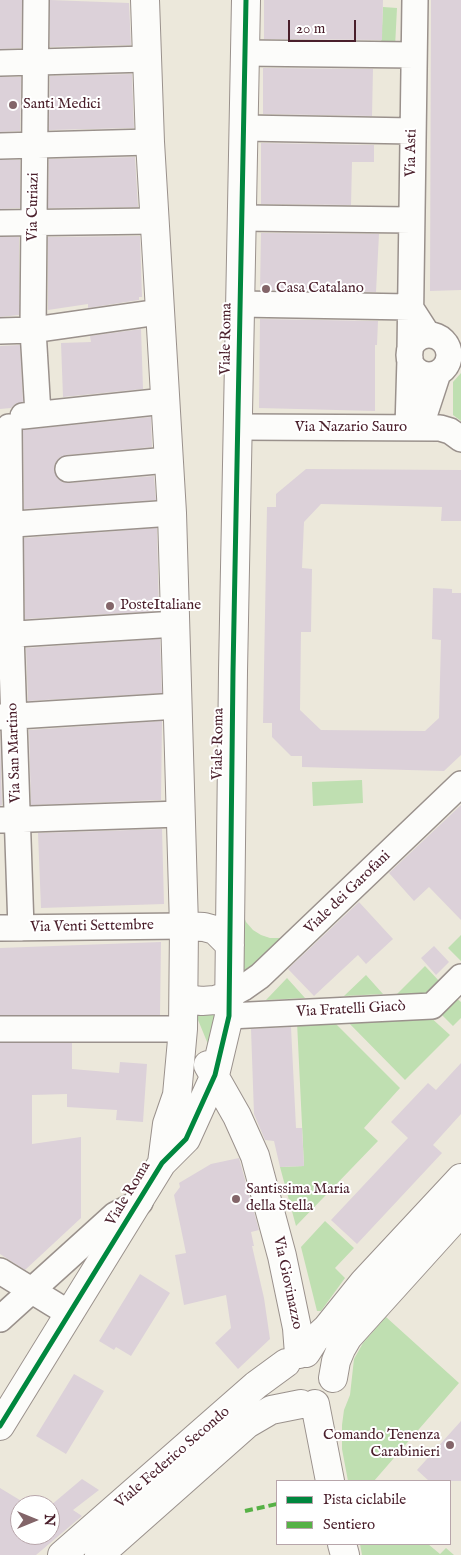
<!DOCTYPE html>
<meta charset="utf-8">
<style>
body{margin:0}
#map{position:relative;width:461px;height:1555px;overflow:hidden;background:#ece8db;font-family:"IM FELL English",serif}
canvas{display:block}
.legend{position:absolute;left:276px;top:1480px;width:175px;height:65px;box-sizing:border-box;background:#fff;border:1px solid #b7a5aa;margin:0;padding:6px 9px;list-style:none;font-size:15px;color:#4a1f2b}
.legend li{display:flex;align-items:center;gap:10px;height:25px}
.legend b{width:25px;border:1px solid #b7a5aa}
.north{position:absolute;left:10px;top:1495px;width:50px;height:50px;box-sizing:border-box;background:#fff;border:1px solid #b7a5aa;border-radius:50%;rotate:90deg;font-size:14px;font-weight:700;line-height:20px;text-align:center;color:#4a1f2b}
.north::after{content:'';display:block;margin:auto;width:18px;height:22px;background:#836569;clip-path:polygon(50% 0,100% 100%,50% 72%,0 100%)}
.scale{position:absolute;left:288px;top:20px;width:68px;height:22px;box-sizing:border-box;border:2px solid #4a1f2b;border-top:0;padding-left:6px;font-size:15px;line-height:18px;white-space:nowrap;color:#4a1f2b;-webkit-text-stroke:4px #fff;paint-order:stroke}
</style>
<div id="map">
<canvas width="461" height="1555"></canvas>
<ul class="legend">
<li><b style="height:6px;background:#00873e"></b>Pista ciclabile</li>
<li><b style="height:6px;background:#57b146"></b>Sentiero</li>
</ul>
<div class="north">N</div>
<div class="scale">20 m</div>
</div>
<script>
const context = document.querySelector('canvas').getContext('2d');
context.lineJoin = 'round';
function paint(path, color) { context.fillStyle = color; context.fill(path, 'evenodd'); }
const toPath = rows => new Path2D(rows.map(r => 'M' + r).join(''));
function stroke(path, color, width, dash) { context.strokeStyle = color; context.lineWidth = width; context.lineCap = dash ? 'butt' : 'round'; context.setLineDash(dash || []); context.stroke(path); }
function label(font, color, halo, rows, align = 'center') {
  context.font = font + ' "IM FELL English",serif'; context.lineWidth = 4; context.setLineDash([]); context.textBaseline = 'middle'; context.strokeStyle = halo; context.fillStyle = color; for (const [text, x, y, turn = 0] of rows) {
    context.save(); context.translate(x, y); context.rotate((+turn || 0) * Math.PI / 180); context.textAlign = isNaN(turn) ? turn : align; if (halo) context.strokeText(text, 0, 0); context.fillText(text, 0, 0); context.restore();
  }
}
paint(toPath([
 [383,7,397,8,395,47,381,47],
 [461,373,461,421,453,415,453,382],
 [362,780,363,803,313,806,312,782],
 [242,911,246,922,253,930,261,935,270,938,285,938,254,969,240,972],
 [461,935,461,961,448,948],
 [425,966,440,982,427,995,395,996],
 [366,975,383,994,344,996],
 [287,978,305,998,266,1000],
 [453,995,461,1002,461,1018,453,1026,438,1011],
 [196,1015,215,1015,210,1049],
 [428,1015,450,1035,405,1080,344,1018],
 [333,1021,400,1088,364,1128,378,1141,296,1226,280,1167,304,1166,297,1022],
 [325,1221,354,1248,335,1268,345,1278,321,1311,317,1311,301,1247],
 [386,1317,459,1383,374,1481,348,1481,342,1449,342,1425,344,1410,350,1395,354,1359,363,1343],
 [360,1544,428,1544,440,1554,446,1548,454,1555,362,1555]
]), '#bfdfb1');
paint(toPath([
 [0,0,22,0,21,48,0,49],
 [50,0,129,3,131,45,50,47],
 [264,0,383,0,382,40,264,39],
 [431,0,461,0,461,290,430,291],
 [263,68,373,69,372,116,263,114],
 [132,74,134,128,49,130,50,76],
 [0,77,21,77,20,131,0,132],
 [261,143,374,145,374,162,352,162,351,205,261,204],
 [135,157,138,207,48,208,49,159],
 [0,160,20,160,20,208,0,209],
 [261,233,379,234,376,292,260,290],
 [140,236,142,297,139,297,139,300,88,308,88,304,48,310,48,237],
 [0,237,19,237,19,315,0,317],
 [260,319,378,321,377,345,375,345,375,411,259,408],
 [141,329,143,389,63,397,61,343,91,342,90,336],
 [20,345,23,402,15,404,11,408,0,409,0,346],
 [151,417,152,447,66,455,59,458,55,463,54,470,57,478,62,482,69,483,154,476,156,500,24,509,23,430],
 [306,469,461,470,461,521,441,521,442,507,321,504,304,522,302,568,312,569,311,632,301,632,300,710,321,730,425,731,439,718,441,640,432,639,433,588,452,589,452,593,461,593,461,755,444,771,302,767,302,756,291,756,272,737,272,723,263,723,267,507,276,507,276,494],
 [157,528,159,611,25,619,24,538],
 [160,639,162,693,28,701,26,648],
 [162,721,161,800,31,805,29,730],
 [0,733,2,805,0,806],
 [461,805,461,920,429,887,414,901,389,873],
 [162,829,164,904,41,908,38,833],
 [359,902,393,939,366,964,358,955,314,996,288,969],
 [161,942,160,1015,0,1015,0,948],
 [434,946,449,962,436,975,421,958],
 [291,1027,296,1128,302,1128,304,1166,280,1167,274,1141,265,1140,254,1114,251,1029],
 [0,1043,72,1043,72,1069,119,1073,120,1062,147,1064,143,1122,116,1120,117,1110,67,1107,67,1094,32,1095,32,1144,81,1137,81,1218,25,1270,0,1254],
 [461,1063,461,1114,433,1145,442,1153,357,1244,331,1220,408,1138,391,1122,428,1083,436,1090],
 [239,1158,259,1230,251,1232,254,1246,252,1246,264,1298,270,1339,238,1369,215,1343,231,1328,226,1295,184,1305,175,1255,186,1253,174,1195,180,1187,179,1183,211,1164],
 [140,1274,170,1293,131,1356,116,1347,114,1350,99,1341],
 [74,1374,104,1391,66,1454,36,1436],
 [461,1421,461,1481,429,1481,417,1470],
 [82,1479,99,1490,73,1510,82,1516,36,1555,0,1555,0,1488,28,1505,20,1505,20,1535,50,1535,50,1506]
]), '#dcd1d9');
const minor = toPath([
 [36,0,33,330,38,414],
 [245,53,414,55],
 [0,63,147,59],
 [244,128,413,131],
 [0,146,150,142],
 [242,218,411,220],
 [0,223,155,221],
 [240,304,410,307,428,335],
 [0,331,33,330,159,312],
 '409 355a20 20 0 1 1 40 0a20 20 0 1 1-40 0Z',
 [410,352,415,0],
 [23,416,165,401],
 [9,427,11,634,21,928],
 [238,427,440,428,450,431,461,439],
 [408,428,410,358],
 [420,428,438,373],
 [68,469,168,460],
 [0,525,172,513],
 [0,635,176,624],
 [0,717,178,706],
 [0,820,180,814],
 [0,928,184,926],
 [230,995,243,988,260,976,461,784],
 [229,1016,432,1006,461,977],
 [0,1029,183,1029],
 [0,1271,70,1314],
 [0,1319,115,1215,140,1202]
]);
const tertiary = toPath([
 [145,0,150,142,172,513,184,926,183,1029,177,1095,167,1124,162,1163],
 [184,926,204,927,215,930,230,945],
 [184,994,193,1000,202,1001,215,1000,230,995],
 [208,1065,237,1116,255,1156,282,1256,297,1328,299,1354],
 [0,1426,162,1163,186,1139,215,1075,229,1016,233,671,246,0]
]);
const secondary = toPath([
 [306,1353,315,1339,327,1328,364,1282,461,1178],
 [333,1378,336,1361,341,1349,348,1337,461,1212],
 [315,1404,330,1481],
 [342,1544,345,1555],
 [62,1555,256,1385,286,1363],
 [99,1555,247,1424,271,1410,301,1404]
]);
stroke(minor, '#9a918c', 28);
stroke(tertiary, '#9a918c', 30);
stroke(secondary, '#9a918c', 30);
stroke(minor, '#fcfcfa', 25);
stroke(tertiary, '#fcfcfa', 28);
stroke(secondary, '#fcfcfa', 28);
stroke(toPath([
 [245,1511,277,1504]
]), '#57b146', 4, [8, 4]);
stroke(toPath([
 [0,1426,162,1163,186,1139,215,1075,229,1016,233,671,246,0]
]), '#00873e', 5);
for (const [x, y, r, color] of [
 [13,105,5,"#836569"],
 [266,289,5,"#836569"],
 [110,606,5,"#836569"],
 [236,1199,5,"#836569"],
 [450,1445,5,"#836569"]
]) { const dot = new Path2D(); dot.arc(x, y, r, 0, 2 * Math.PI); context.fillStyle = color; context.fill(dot); stroke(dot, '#fff', 2); }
label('15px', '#4a1f2b', '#fff', [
 ["Santi Medici",23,105],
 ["Casa Catalano",276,289],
 ["PosteItaliane",120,606],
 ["Santissima Maria",246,1190],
 ["della Stella",246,1207],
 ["Comando Tenenza",440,1436,"right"],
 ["Carabinieri",440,1453,"right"]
], 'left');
label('15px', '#4a1f2b', '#fff', [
 ["Via Asti",412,153,-89],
 ["Via Curiazi",34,207,-89],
 ["Viale Roma",227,339,-89],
 ["Via Nazario Sauro",351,428],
 ["Viale Roma",219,744,-89],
 ["Via San Martino",15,753,-92],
 ["Viale dei Garofani",348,893,-44],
 ["Via Venti Settembre",92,927,-1],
 ["Via Fratelli Giacò",351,1010,-3],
 ["Viale Roma",129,1194,-59],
 ["Via Giovinazzo",287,1283,78],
 ["Viale Federico Secondo",173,1458,-41]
]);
</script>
